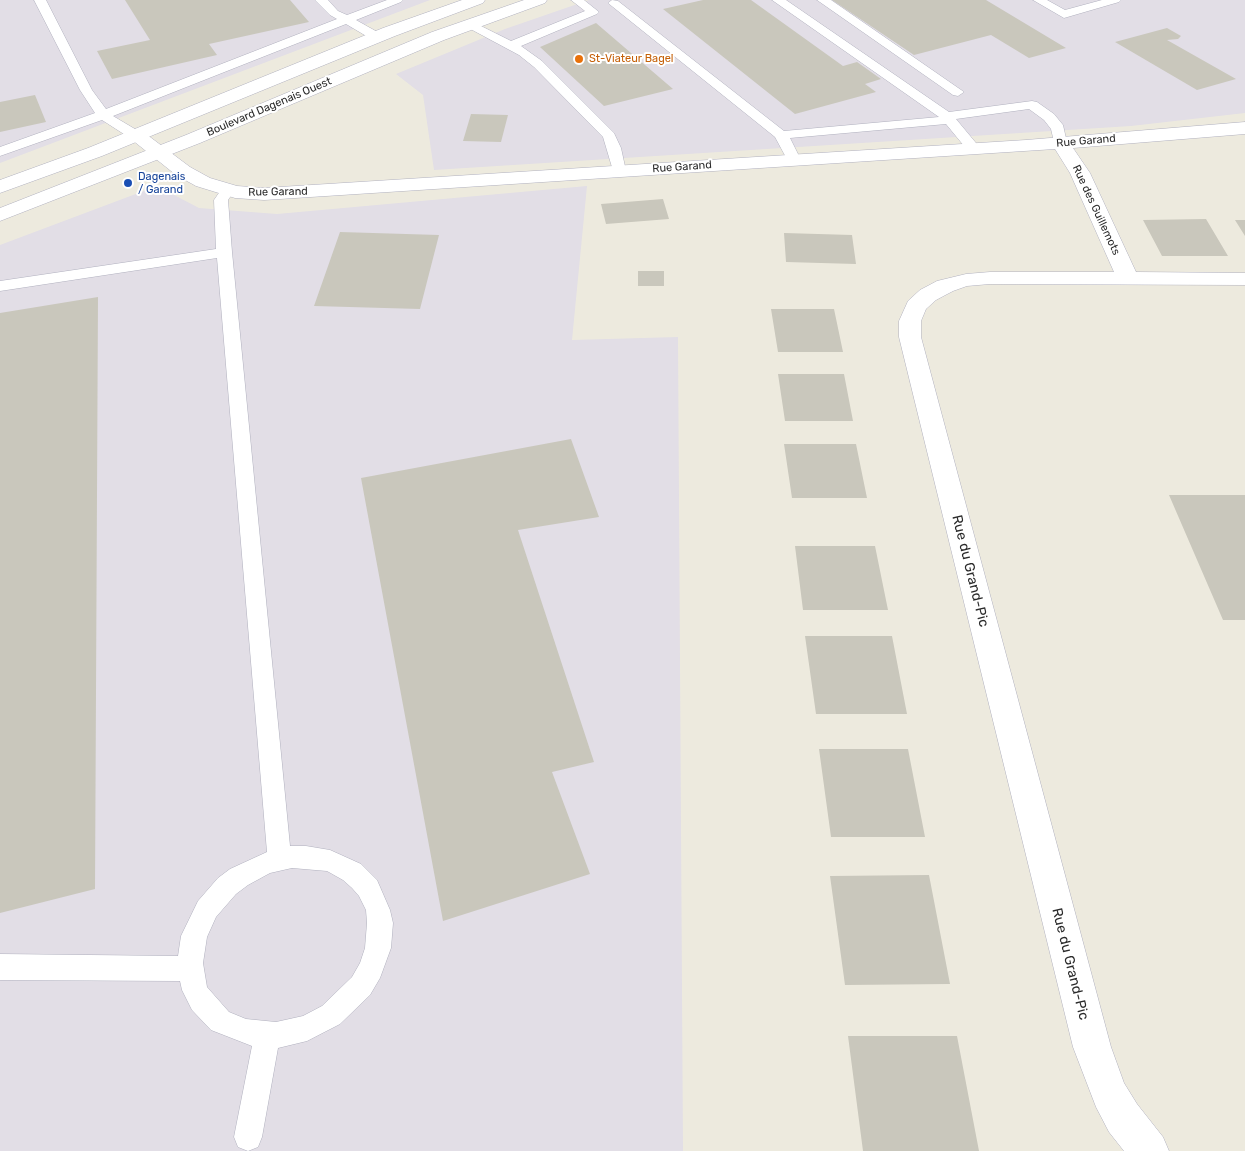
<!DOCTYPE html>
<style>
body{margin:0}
canvas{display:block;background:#edeade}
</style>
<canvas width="1245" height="1151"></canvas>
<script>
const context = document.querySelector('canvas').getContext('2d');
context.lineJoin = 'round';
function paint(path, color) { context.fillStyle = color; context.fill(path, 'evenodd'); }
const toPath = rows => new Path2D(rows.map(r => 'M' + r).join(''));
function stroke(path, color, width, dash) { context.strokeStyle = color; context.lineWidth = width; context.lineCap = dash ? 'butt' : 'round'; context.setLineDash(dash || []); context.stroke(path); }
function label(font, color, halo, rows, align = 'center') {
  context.font = font + ' Rubik,sans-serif'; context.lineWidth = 4; context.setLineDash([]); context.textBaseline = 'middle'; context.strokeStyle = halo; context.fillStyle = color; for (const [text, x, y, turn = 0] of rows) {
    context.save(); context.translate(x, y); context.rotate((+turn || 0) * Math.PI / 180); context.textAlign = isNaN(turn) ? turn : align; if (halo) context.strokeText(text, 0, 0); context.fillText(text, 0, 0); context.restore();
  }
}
paint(toPath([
 [0,0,430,0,0,163],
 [589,0,1245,0,1245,113,1131,126,434,170,423,95,396,74,505,29],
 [157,186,199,208,277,214,587,186,572,340,678,337,683,1151,0,1151,0,245]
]), '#e2dee6');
paint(toPath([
 [125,0,290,0,309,22,209,44,217,55,112,79,97,51,150,40],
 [703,0,751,0,843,66,857,62,881,79,865,84,876,92,795,114,663,9],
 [832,0,986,0,1066,48,1029,58,991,35,914,55],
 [596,23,673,89,604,106,540,47],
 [1167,28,1181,36,1178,39,1167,40,1236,79,1197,90,1115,42],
 [35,95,46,122,0,132,0,102],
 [471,114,508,115,501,142,463,141],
 [663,199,669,219,606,224,601,204],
 [1206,219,1228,256,1162,256,1143,220],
 [1235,220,1245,220,1245,236],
 [340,232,439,235,420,309,314,306],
 [784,233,852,235,856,264,786,262],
 [638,271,664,271,664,286,638,286],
 [98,297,95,889,0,913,0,313],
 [771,309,834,309,843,352,778,352],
 [778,374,844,374,853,421,785,421],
 [571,439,599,517,518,530,594,762,552,772,590,874,443,921,361,478],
 [784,444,856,444,867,498,792,498],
 [1169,495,1245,495,1245,620,1223,620],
 [795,546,875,546,888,610,803,610],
 [805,636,892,636,907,714,816,714],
 [819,749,908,749,925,837,831,837],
 [929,875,950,984,845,985,830,876],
 [848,1036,957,1036,979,1151,863,1151]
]), '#c9c7bc');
const service = toPath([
 [34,0,46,0,92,90,106,109,337,19,330,15,315,0,328,0,338,11,347,15,387,0,403,0,401,2,356,20,381,34,383,37,381,40,373,40,346,24,113,116,140,132,142,135,140,138,130,138,102,120,0,156,0,147,95,113,80,90,34,0],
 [571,0,584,0,599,12,597,14,521,46,542,61,614,133,621,148,626,171,624,174,614,174,603,137,534,67,519,55,463,25,465,22,473,22,511,41,585,11,571,0],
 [772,0,786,0,949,112,1032,101,1037,102,1054,114,1063,125,1067,143,1065,146,1055,146,1051,129,1044,120,1029,109,956,119,981,149,974,153,969,152,946,124,790,138,801,160,799,163,789,163,775,137,608,3,612,0,618,1,784,131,939,117,772,0],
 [817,0,831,0,964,92,958,96,953,95,817,0],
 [1033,0,1047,0,1065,10,1102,0,1121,0,1119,2,1064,18,1033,0],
 [228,186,233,187,235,190,228,200,232,252,290,846,306,846,330,850,361,864,377,880,390,910,393,923,391,948,380,978,370,995,340,1024,307,1041,278,1048,262,1137,258,1147,248,1151,238,1147,234,1137,252,1046,211,1030,192,1010,182,990,180,981,0,980,0,954,178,956,181,936,198,901,218,878,230,869,267,852,217,258,0,291,0,281,216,249,214,200,223,187,228,186],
 [292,868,327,871,343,880,352,888,359,896,366,910,367,923,365,948,360,963,352,977,322,1006,303,1016,276,1022,246,1019,229,1012,207,987,203,963,207,937,216,917,236,894,248,885,270,873,292,868]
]);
const minor = toPath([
 [1245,122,1245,134,1073,148,1090,173,1136,272,1245,273,1245,285,990,284,967,286,953,291,936,300,926,309,921,321,921,337,1111,1047,1124,1083,1137,1104,1163,1137,1169,1151,1124,1151,1109,1132,1096,1107,1073,1047,899,337,899,321,908,301,920,290,937,281,966,274,990,272,1114,272,1070,173,1055,149,264,200,235,198,196,186,176,175,126,135,128,131,135,129,142,131,190,167,210,178,237,186,264,188,1026,140,1245,122]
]);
const secondary = toPath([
 [462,0,485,0,483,3,395,36,102,156,0,193,0,180,88,148,383,28,462,0],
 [524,0,547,0,545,3,444,40,200,143,0,221,0,208,186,135,432,32,524,0]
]);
stroke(service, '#b1b1bf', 1);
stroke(minor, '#b1b1bf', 1);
stroke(secondary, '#b1b1bf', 1);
paint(service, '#fff');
paint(minor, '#fff');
paint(secondary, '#fff');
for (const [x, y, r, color] of [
 [579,59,5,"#e8710a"],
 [128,183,5,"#1a4fb4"]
]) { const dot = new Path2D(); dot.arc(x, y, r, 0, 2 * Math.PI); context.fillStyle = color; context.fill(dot); stroke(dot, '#fff', 2); }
label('11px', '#c56008', '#fff', [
 ["St-Viateur Bagel",589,59]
], 'left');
label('11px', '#2b2b2b', '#fff', [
 ["Boulevard Dagenais Ouest",269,107,-23],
 ["Rue Garand",1086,141,-5],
 ["Rue Garand",682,167,-4],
 ["Rue Garand",278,192,-1],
 ["Rue des Guillemots",1096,210,65]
]);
label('11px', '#164399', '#fff', [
 ["Dagenais",138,177],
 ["/ Garand",138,190]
], 'left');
label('14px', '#2b2b2b', '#fff', [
 ["Rue du Grand-Pic",970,571,76],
 ["Rue du Grand-Pic",1070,964,76]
]);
</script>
